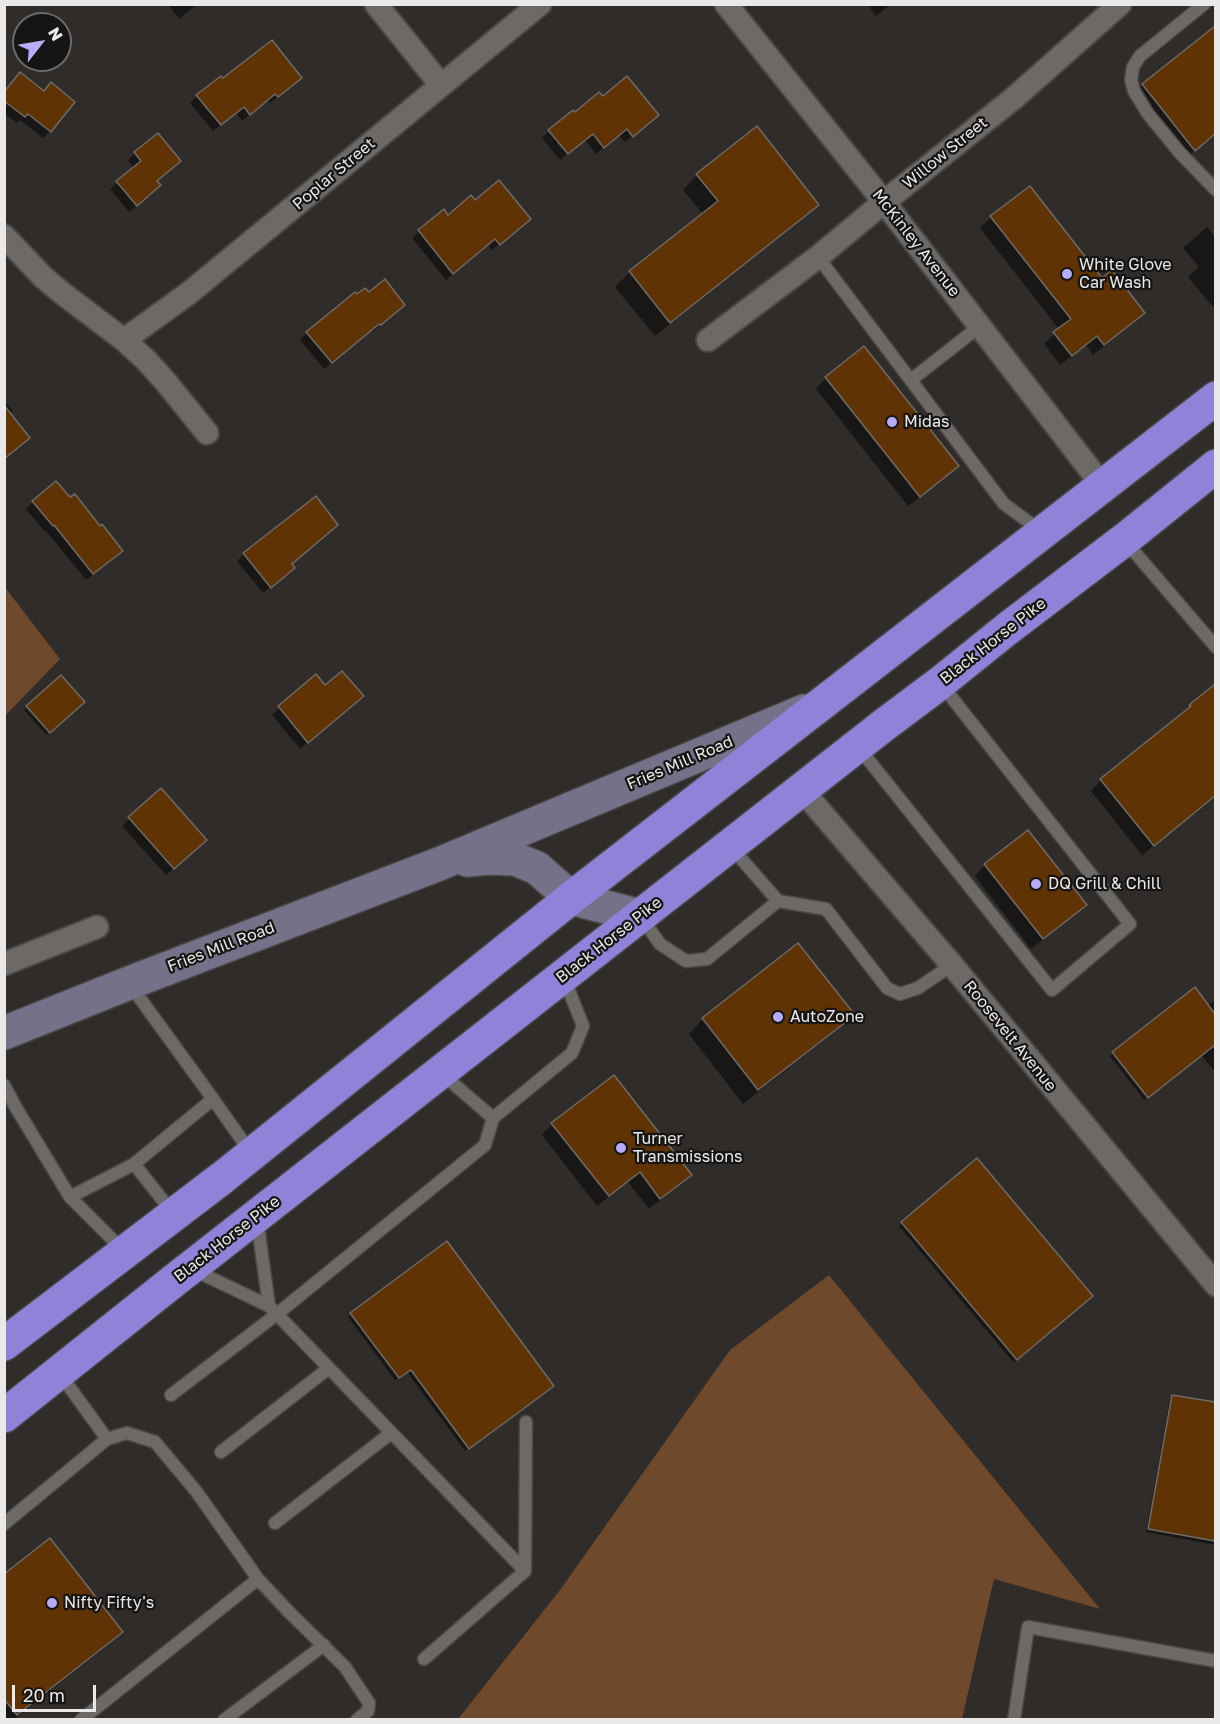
<!DOCTYPE html>
<style>
body{margin:0}
#map{position:relative;width:1220px;height:1724px;overflow:hidden;background:#2f2c2a;font-family:"Golos Text",sans-serif}
canvas{display:block}
.frame{position:absolute;inset:0;border:6px solid #ebe9e8;pointer-events:none}
.north{position:absolute;left:12px;top:12px;width:60px;height:60px;box-sizing:border-box;background:#161514;border:2px solid #6b6a69;border-radius:50%;rotate:59deg;font-size:16px;font-weight:700;line-height:24px;text-align:center;color:#ebe9e8}
.north::after{content:'';display:block;margin:auto;width:21px;height:27px;background:#b6acf8;clip-path:polygon(50% 0,100% 100%,50% 72%,0 100%)}
.scale{position:absolute;left:12px;top:1685px;width:84px;height:27px;box-sizing:border-box;border:3px solid #ebe9e8;border-top:0;padding-left:8px;font-size:18px;line-height:21px;white-space:nowrap;color:#ebe9e8;-webkit-text-stroke:4px #161514;paint-order:stroke}
</style>
<div id="map">
<canvas width="1220" height="1724"></canvas>
<div class="frame"></div>
<div class="north">N</div>
<div class="scale">20 m</div>
</div>
<script>
const context = document.querySelector('canvas').getContext('2d');
context.lineJoin = 'round';
function paint(path, color) { context.fillStyle = color; context.fill(path, 'evenodd'); }
const toPath = rows => new Path2D(rows.map(r => 'M' + r).join(''));
function stroke(path, color, width, dash) { context.strokeStyle = color; context.lineWidth = width; context.lineCap = dash ? 'butt' : 'round'; context.setLineDash(dash || []); context.stroke(path); }
function label(font, color, halo, rows, align = 'center') {
  context.font = font + ' "Golos Text",sans-serif'; context.lineWidth = 4.5; context.setLineDash([]); context.textBaseline = 'middle'; context.strokeStyle = halo; context.fillStyle = color; for (const [text, x, y, turn = 0] of rows) {
    context.save(); context.translate(x, y); context.rotate((+turn || 0) * Math.PI / 180); context.textAlign = isNaN(turn) ? turn : align; if (halo) context.strokeText(text, 0, 0); context.fillText(text, 0, 0); context.restore();
  }
}
paint(toPath([
 [4,586,60,659,5,716,4,716],
 [829,1275,1100,1609,994,1579,962,1719,458,1719,560,1590,730,1350]
]), '#6e492b');
paint(toPath([
 [168,4,197,4,179,19],
 [867,4,891,4,876,16],
 [1216,28,1216,135,1183,160,1132,96,1143,85],
 [223,81,293,85,270,103,267,100,242,121,236,113,213,131,190,103,197,96],
 [4,92,50,131,43,138,20,120,17,123,4,113],
 [650,122,625,142,619,135,596,154,585,140,560,160,542,138,549,131],
 [135,153,179,161,156,181,152,192,129,212,110,189,134,168,128,160],
 [697,175,817,205,802,219,655,336,615,287,630,272,703,214,683,190],
 [474,202,522,226,492,250,488,245,446,280,412,238,419,231],
 [991,217,1102,280,1143,313,1132,324,1093,355,1086,345,1060,365,1044,344,1059,329,980,228],
 [1207,227,1216,238,1216,305,1213,307,1188,277,1199,267,1183,248],
 [396,312,373,331,372,330,324,369,300,340,307,333],
 [826,378,957,466,946,477,908,506,816,389],
 [4,400,13,411,9,414,28,438,4,459],
 [33,502,114,558,86,580,46,531,45,532,26,509],
 [244,554,286,575,263,593,237,561],
 [316,676,325,687,355,703,300,749,272,715],
 [61,677,83,702,46,735,24,710],
 [1216,686,1216,797,1142,855,1091,791,1101,780],
 [161,790,198,847,166,875,122,826],
 [985,865,1085,905,1074,916,1031,949,975,876],
 [798,945,853,1015,838,1029,743,1104,689,1034,703,1019],
 [1216,999,1216,1073,1201,1055,1144,1100,1110,1056,1113,1053,1207,1006],
 [552,1124,690,1175,679,1185,649,1209,628,1182,597,1206,542,1135],
 [977,1160,1088,1299,1013,1362,899,1226],
 [351,1314,549,1389,465,1451,407,1372,395,1380,348,1317],
 [1173,1396,1216,1404,1216,1545,1146,1532,1170,1399],
 [4,1576,121,1631,107,1646,13,1720,4,1720]
]), '#0007');
const building = toPath([
 [1215,26,1215,134,1195,151,1142,84,1215,26],
 [272,40,302,78,278,97,275,94,250,115,244,107,221,125,196,95,221,76,223,78,272,40],
 [20,72,44,91,51,82,75,102,51,132,28,114,25,117,4,101,4,92,20,72],
 [627,76,659,115,633,137,627,129,604,148,593,134,568,154,548,130,573,110,575,112,599,92,603,96,627,76],
 [757,126,819,205,670,323,629,271,718,201,696,174,757,126],
 [158,133,181,161,157,181,161,185,137,206,116,181,141,161,134,152,158,133],
 [499,180,531,219,500,245,495,239,453,274,418,230,444,209,448,215,471,195,475,200,499,180],
 [1030,186,1102,278,1112,270,1145,313,1104,345,1097,336,1072,356,1053,332,1071,319,990,216,1030,186],
 [385,279,405,305,381,325,379,324,332,363,306,332,355,292,357,294,365,288,369,292,385,279],
 [864,346,959,466,920,497,825,377,864,346],
 [4,405,30,438,4,459,4,405],
 [56,481,70,497,75,494,100,526,102,524,123,551,93,574,54,525,53,526,32,501,56,481],
 [316,496,338,525,292,564,295,568,271,588,243,553,316,496],
 [342,671,364,696,308,743,278,706,316,674,325,685,342,671],
 [61,675,85,702,50,733,26,706,61,675],
 [1215,684,1215,796,1154,846,1100,779,1191,706,1189,705,1215,684],
 [161,788,207,840,174,869,128,817,161,788],
 [1028,830,1087,905,1043,939,984,864,1028,830],
 [798,943,855,1015,758,1090,702,1018,798,943],
 [1195,987,1215,1014,1215,1045,1148,1098,1112,1052,1195,987],
 [614,1075,692,1175,660,1199,640,1172,609,1196,551,1123,614,1075],
 [977,1158,1093,1296,1017,1360,901,1222,977,1158],
 [447,1241,554,1386,469,1449,411,1370,399,1378,350,1313,447,1241],
 [1172,1395,1215,1402,1215,1541,1148,1529,1172,1395],
 [50,1538,123,1632,17,1715,4,1699,4,1574,50,1538]
]);
paint(building, '#603305');
stroke(building, '#6f6b69', 1.5);
const lane = toPath([
 [1204,4,1140,56,1133,67,1131,80,1134,91,1148,114,1180,153,1216,190],
 [818,257,1004,504,1041,531],
 [911,380,980,326],
 [1125,541,1216,647],
 [859,748,1052,990,1130,924,941,684],
 [778,901,826,909,887,988,900,994,918,988,952,965],
 [641,917,660,944,686,961,707,959,778,901,730,846],
 [131,986,213,1099],
 [441,1073,493,1118,572,1053,583,1026,564,978],
 [4,1085,15,1106,70,1197,124,1251],
 [70,1197,134,1164],
 [173,1213,134,1164,213,1099,251,1153],
 [194,1270,269,1306,257,1219],
 [269,1306,525,1571],
 [60,1374,107,1439],
 [171,1395,277,1314,485,1145,493,1118],
 [221,1452,329,1368],
 [275,1523,391,1433],
 [4,1524,107,1439,127,1433,155,1442,196,1491,258,1579],
 [424,1659,525,1571,526,1422],
 [81,1720,258,1579,289,1612,345,1667,369,1703,368,1711,357,1720],
 [224,1720,324,1645],
 [1014,1720,1028,1627,1216,1661]
]);
const street = toPath([
 [376,4,441,85],
 [726,4,884,202,1102,485],
 [4,236,43,277,62,293,124,340,146,360,165,381,207,433],
 [124,340,189,293,540,4],
 [708,340,818,257,884,202,1014,98,1120,4],
 [802,790,952,965,1216,1285],
 [4,964,97,927]
]);
const secondary = toPath([
 [467,860,489,858,515,859,537,868,571,898,640,916],
 [4,1033,129,983,439,864,804,711]
]);
const highway = toPath([
 [4,1344,222,1178,571,898,1216,398],
 [4,1416,176,1279,884,725,940,683,1007,629,1124,540,1216,466]
]);
stroke(lane, '#4a4846', 15);
stroke(street, '#4a4846', 26);
stroke(secondary, '#4a4846', 36);
stroke(highway, '#4a4846', 36);
stroke(lane, '#6c6967', 12);
stroke(street, '#6c6967', 22);
stroke(secondary, '#777089', 33);
stroke(highway, '#9081d9', 33);
for (const [x, y, r, color] of [
 [1067,274,6,"#b6acf8"],
 [892,422,6,"#b6acf8"],
 [1036,884,6,"#b6acf8"],
 [778,1017,6,"#b6acf8"],
 [621,1148,6,"#b6acf8"],
 [52,1603,6,"#b6acf8"]
]) { const dot = new Path2D(); dot.arc(x, y, r, 0, 2 * Math.PI); context.fillStyle = color; context.fill(dot); stroke(dot, '#161514', 2); }
label('16px', '#ebe9e8', '#161514', [
 ["Willow Street",945,153,-39],
 ["Poplar Street",334,174,-40],
 ["McKinley Avenue",916,243,52],
 ["Black Horse Pike",993,641,-38],
 ["Fries Mill Road",680,763,-23],
 ["Black Horse Pike",609,940,-38],
 ["Fries Mill Road",221,947,-21],
 ["Roosevelt Avenue",1010,1036,51],
 ["Black Horse Pike",227,1239,-38]
]);
label('16px', '#ebe9e8', '#161514', [
 ["White Glove",1079,265],
 ["Car Wash",1079,283],
 ["Midas",904,422],
 ["DQ Grill & Chill",1048,884],
 ["AutoZone",790,1017],
 ["Turner",633,1139],
 ["Transmissions",633,1157],
 ["Nifty Fifty's",64,1603]
], 'left');
</script>
